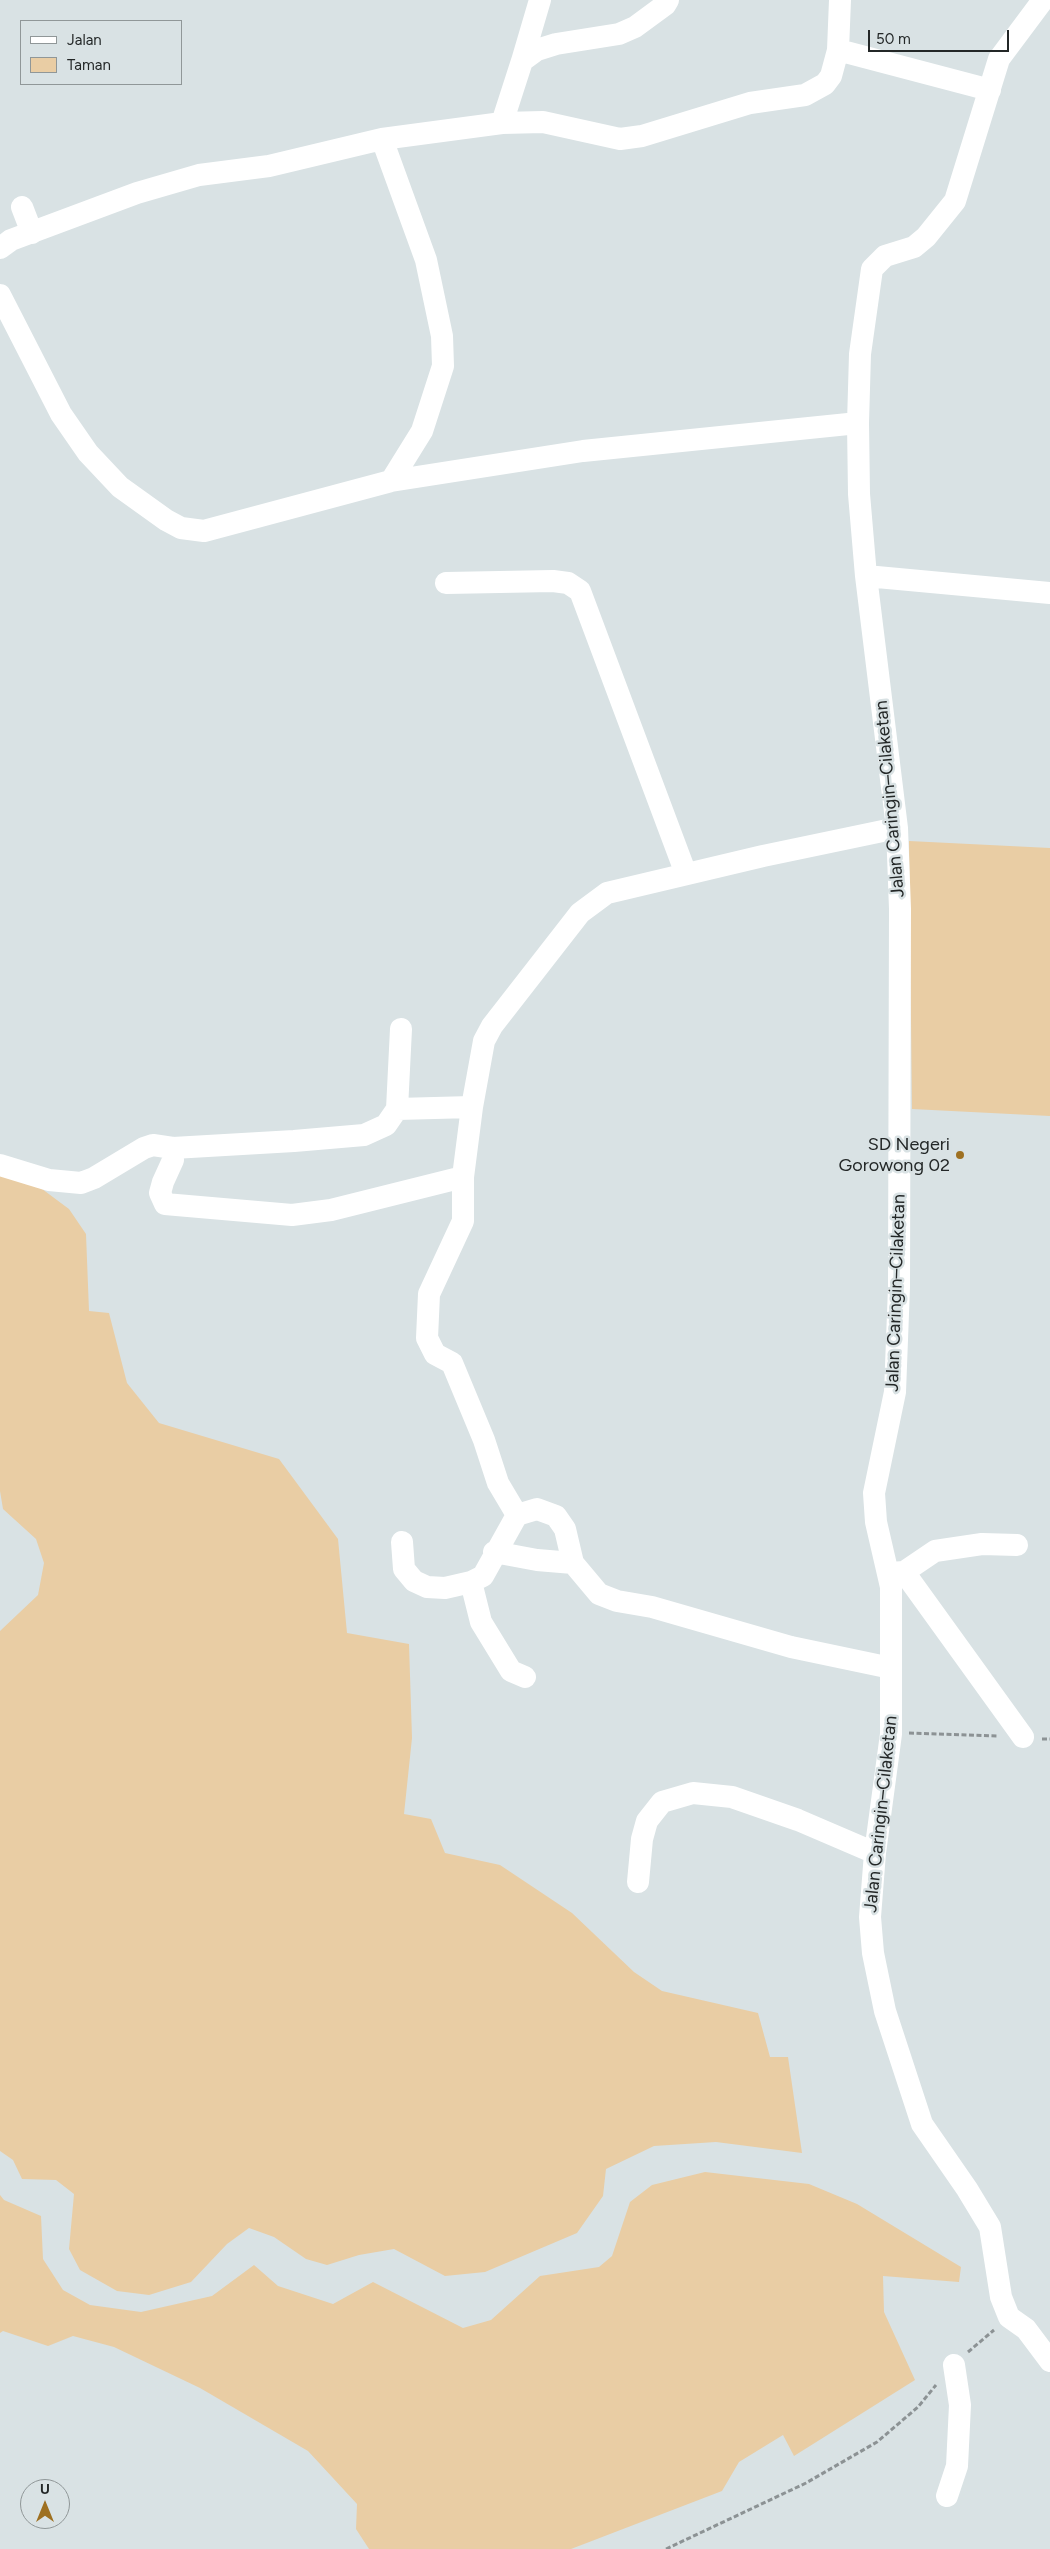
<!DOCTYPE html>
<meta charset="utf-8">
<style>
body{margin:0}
#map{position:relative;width:1050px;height:2549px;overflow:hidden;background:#d9e2e4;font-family:Figtree,sans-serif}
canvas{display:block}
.legend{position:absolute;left:20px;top:20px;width:162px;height:65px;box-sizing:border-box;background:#d9e2e4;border:1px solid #909798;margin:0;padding:6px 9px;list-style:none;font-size:15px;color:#232727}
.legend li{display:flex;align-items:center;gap:10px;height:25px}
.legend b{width:25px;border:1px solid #909798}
.north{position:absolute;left:20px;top:2479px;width:50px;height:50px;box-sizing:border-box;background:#d9e2e4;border:1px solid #909798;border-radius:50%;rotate:0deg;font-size:14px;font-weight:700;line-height:20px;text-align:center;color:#232727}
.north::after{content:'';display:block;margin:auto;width:18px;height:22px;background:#9e7021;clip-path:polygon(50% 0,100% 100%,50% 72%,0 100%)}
.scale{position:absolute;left:868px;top:30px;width:141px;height:22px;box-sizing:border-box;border:2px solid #232727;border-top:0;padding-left:6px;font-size:15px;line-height:18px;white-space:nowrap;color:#232727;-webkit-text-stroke:4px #d9e2e4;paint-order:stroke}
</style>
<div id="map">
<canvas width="1050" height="2549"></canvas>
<ul class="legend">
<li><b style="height:6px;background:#fff"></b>Jalan</li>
<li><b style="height:14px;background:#e9cda4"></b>Taman</li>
</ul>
<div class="north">U</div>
<div class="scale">50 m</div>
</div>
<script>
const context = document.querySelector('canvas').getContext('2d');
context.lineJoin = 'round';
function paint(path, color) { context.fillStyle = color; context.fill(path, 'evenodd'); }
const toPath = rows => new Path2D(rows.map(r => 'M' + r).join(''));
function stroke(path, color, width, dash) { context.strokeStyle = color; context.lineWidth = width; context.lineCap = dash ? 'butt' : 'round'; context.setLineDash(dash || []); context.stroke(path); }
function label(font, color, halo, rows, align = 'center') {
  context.font = font + ' Figtree,sans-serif'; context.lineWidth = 5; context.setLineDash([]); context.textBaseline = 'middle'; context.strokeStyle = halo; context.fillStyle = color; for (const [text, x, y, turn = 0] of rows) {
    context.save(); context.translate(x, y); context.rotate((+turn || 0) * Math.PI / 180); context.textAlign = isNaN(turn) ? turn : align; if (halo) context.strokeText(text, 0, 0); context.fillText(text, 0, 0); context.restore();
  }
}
paint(toPath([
 [909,841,1050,848,1050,1116,912,1109],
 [0,1166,30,1180,69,1209,86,1234,89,1311,109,1313,127,1383,159,1423,279,1459,338,1539,347,1633,409,1644,412,1738,404,1814,431,1819,445,1853,500,1865,572,1913,634,1972,662,1991,758,2013,770,2057,788,2057,802,2153,716,2142,654,2146,606,2169,603,2196,577,2233,485,2272,445,2276,394,2249,359,2255,327,2265,306,2259,274,2237,249,2228,227,2244,191,2282,149,2295,117,2291,80,2270,69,2249,74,2194,56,2180,22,2179,13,2160,0,2151,0,1631,38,1595,44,1563,36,1539,3,1509,0,1491],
 [705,2172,809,2184,857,2204,961,2267,959,2282,883,2276,884,2312,915,2380,794,2456,783,2435,739,2462,722,2491,571,2549,369,2549,356,2529,357,2504,308,2451,200,2388,114,2347,73,2336,48,2346,3,2331,0,2333,0,2195,4,2200,41,2216,43,2259,63,2290,90,2305,141,2312,212,2296,254,2265,278,2286,333,2304,373,2282,463,2328,491,2320,540,2276,599,2267,612,2256,630,2202,652,2185]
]), '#e9cda4');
stroke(toPath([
 [909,1733,998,1736],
 [1042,1739,1050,1739],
 [968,2352,994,2330],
 [666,2549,806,2483,877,2442,918,2407,936,2385]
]), '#8c9294', 3, [5, 2.5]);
stroke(toPath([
 [1043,0,999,59,955,201,926,237,914,247,885,256,872,269,860,354,858,423,859,494,866,576,897,828,900,909,899,1287,895,1392,874,1493,876,1522,891,1587,891,1734,875,1853,870,1917,873,1953,885,2011,922,2124,967,2189,990,2227,1001,2297,1009,2317,1026,2329,1050,2361],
 [838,50,990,90],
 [522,61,540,0],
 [502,123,522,61,537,50,556,44,619,34,635,27,665,5,668,0],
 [382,139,426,260,442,336,443,366,422,431,391,481],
 [22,207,32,233],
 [0,248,11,240,137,193,199,175,269,166,382,139,502,123,543,122,620,139,642,136,750,103,805,95,825,84,831,76,838,50,840,0],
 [0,295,61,414,88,453,120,487,166,520,181,528,204,531,391,481,583,451,858,423],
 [866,576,1050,593],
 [446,583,553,581,568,583,580,591,686,874],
 [397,1109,472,1107],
 [173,1148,294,1141,364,1135,386,1125,397,1109,401,1029],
 [0,1165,49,1180,81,1183,94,1178,144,1148,153,1145,173,1148,173,1160,163,1182,160,1193,165,1204,292,1215,331,1210,463,1177],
 [517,1515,498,1483,484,1440,452,1363,435,1354,427,1338,429,1294,463,1221,463,1177,472,1107,484,1041,492,1026,580,913,607,893,763,856,897,828],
 [402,1542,404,1569,414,1581,427,1587,445,1588,471,1582,483,1576,517,1515,537,1509,556,1516,565,1529,573,1563,599,1594,617,1601,652,1607,791,1647,891,1668],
 [494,1552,537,1560,573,1563],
 [904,1572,1023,1737],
 [890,1573,904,1572,935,1551,982,1544,1017,1545],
 [471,1582,481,1622,511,1671,525,1677],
 [638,1882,642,1839,647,1821,662,1802,693,1793,732,1797,798,1820,875,1853],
 [947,2496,957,2466,960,2405,954,2365]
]), '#fff', 22);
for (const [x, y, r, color] of [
 [960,1155,5,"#9e7021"]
]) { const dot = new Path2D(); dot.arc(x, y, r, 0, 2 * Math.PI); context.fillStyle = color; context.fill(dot); stroke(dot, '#d9e2e4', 2); }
label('18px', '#232727', '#d9e2e4', [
 ["Jalan Caringin–Cilaketan",890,799,-95],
 ["Jalan Caringin–Cilaketan",896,1293,-88],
 ["Jalan Caringin–Cilaketan",881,1814,-84]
]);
label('18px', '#232727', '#d9e2e4', [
 ["SD Negeri",950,1145],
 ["Gorowong 02",950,1166]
], 'right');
</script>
